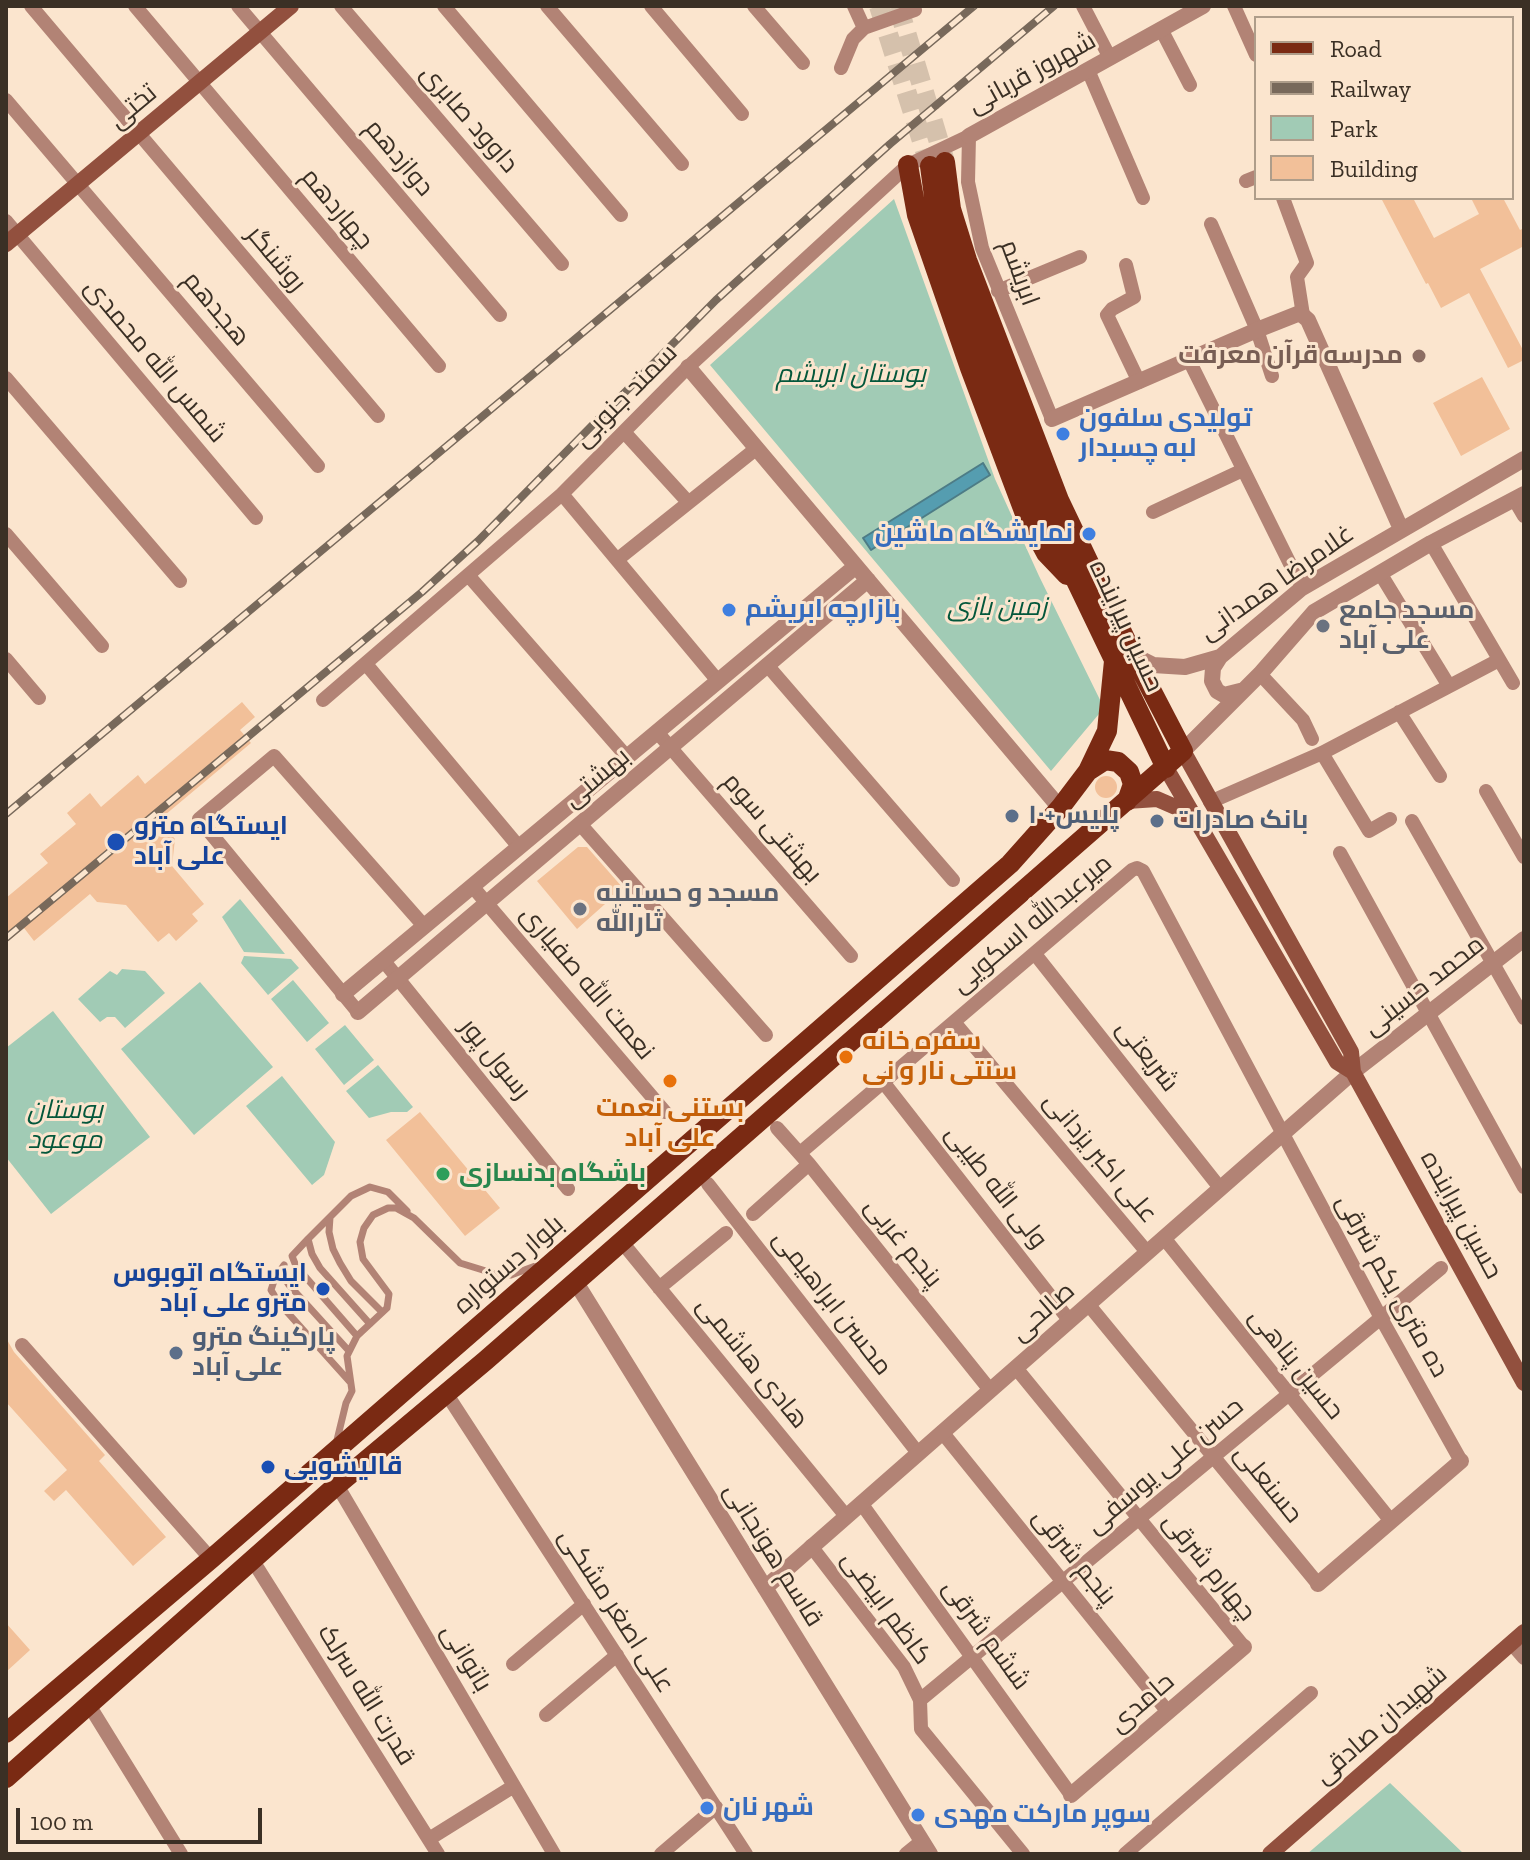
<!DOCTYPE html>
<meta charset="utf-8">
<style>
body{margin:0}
#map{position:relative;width:1530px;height:1860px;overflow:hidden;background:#fbe5ce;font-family:"Zilla Slab",serif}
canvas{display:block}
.frame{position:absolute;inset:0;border:8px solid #3b3025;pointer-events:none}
.legend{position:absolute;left:1254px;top:16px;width:260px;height:184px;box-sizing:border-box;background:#fbe5ce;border:2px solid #ae9d8a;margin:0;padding:10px 14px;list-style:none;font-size:24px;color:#3b3025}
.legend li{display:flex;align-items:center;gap:16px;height:40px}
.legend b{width:40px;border:2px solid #ae9d8a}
.scale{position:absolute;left:16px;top:1808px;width:246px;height:36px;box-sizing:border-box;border:4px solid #3b3025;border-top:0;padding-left:10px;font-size:24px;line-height:28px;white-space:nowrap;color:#3b3025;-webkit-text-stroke:6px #fbe5ce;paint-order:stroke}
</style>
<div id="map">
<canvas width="1530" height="1860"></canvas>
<div class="frame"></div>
<ul class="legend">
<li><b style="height:10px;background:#7a2a13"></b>Road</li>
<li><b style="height:10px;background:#78695b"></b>Railway</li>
<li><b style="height:22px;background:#a1cbb5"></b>Park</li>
<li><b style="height:22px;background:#f2c099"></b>Building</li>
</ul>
<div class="scale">100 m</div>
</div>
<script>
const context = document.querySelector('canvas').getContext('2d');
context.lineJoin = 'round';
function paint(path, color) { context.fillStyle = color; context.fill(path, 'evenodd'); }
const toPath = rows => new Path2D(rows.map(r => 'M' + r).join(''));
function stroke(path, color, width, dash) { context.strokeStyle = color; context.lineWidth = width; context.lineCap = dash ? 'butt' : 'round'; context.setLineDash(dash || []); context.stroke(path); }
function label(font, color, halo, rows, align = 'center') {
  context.font = font + ' "Zilla Slab",Cairo,serif'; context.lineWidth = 6; context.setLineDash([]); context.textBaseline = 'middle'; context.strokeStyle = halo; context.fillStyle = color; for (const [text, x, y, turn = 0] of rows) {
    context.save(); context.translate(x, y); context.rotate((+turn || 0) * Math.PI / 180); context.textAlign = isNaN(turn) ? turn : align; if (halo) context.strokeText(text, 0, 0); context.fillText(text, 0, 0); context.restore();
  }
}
paint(toPath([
 [894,199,995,479,1039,576,1104,708,1051,771,710,365],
 [240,899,285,954,244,952,222,917],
 [244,956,291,959,299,968,268,995,241,963],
 [122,969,145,971,165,993,125,1028,115,1017,107,1017,100,1022,78,999,110,971,117,975],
 [293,980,329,1023,307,1042,271,999],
 [200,982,273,1067,194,1135,121,1049],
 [53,1011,150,1137,51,1214,6,1157,6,1048],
 [345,1025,374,1060,344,1085,315,1049],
 [378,1065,413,1107,407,1112,391,1112,369,1118,346,1091],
 [282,1076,335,1142,324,1175,312,1185,246,1106],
 [1390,1783,1464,1854,1307,1854]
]), '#a1cbb5');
const water = toPath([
 [983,463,990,475,871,550,863,538,983,463]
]);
paint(water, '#559db0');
stroke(water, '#4d7c86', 2);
paint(toPath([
 [1381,198,1413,198,1434,238,1479,214,1471,198,1503,198,1520,230,1524,228,1524,246,1480,269,1524,352,1524,360,1508,368,1469,293,1441,308,1428,283,1426,284],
 [1482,377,1510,429,1461,456,1433,403],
 [242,702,255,717,240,730,251,743,159,820,175,839,172,866,204,904,192,914,198,921,176,941,169,933,158,942,126,905,97,902,90,894,34,941,24,928,6,943,6,898,48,863,40,854,76,824,67,813,90,793,101,807,138,775,145,784],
 '1095 787a11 11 0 1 1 22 0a11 11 0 1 1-22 0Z',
 [578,847,587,847,623,888,577,929,537,881],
 [420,1112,500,1208,465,1236,386,1140],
 [6,1338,14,1352,105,1455,99,1461,166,1537,133,1566,66,1490,54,1501,44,1491,67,1470,6,1402],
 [6,1623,30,1650,6,1672]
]), '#f2c099');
stroke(toPath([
 [879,6,930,166],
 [898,6,945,162]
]), '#d5c1ac', 20, [20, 10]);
stroke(toPath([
 [330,1217,308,1239,312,1254,320,1268,370,1324],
 [308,1239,292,1256,296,1266,357,1336],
 [284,1265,275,1278,271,1290,279,1303,350,1382],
 [283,1268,282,1274,289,1285,349,1351],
 [382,1312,351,1281,340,1263,333,1249,329,1232,330,1217,351,1196,370,1187,388,1192,407,1211],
 [337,1440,346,1403,352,1391,347,1356,357,1336,387,1308,389,1294,363,1259,360,1242,364,1228,373,1215,388,1208,396,1208,414,1218,460,1263,499,1275,511,1275,538,1265]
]), '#b28375', 7);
stroke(toPath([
 [31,6,378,416],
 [135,6,439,366],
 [238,6,500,315],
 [341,6,562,264],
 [444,6,621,215],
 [547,6,682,164],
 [651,6,742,114],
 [754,6,803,63],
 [854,6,864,28],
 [1083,6,1110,58],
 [1234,6,1256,55],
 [1161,29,1190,85],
 [841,68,853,39,864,28,915,10,913,6],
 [1088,70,1143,198],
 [6,100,318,466],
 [1246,181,1256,177],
 [1283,198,1307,263,1297,277,1303,315],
 [6,221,256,518],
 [1211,224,1257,330,1272,376],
 [1126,265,1134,297,1112,309,1107,315,1139,382],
 [998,291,1080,257],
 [1189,360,1302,588],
 [6,378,180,581],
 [625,433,688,502],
 [562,494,718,681],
 [1514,499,1524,516],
 [1153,512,1243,470],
 [6,534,102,646],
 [1431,543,1513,683],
 [618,559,757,448],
 [1380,573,1449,686],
 [468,575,627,757],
 [6,659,39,698],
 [366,664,519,847],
 [767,665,953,880],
 [1260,674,1303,720,1312,739],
 [323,700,562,494,688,367,908,165,969,136,968,182,982,248,1052,419],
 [1399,712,1440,776],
 [657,732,851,956],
 [1322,753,1369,831,1390,819],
 [1486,791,1524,857],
 [1210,802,1322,753,1499,660],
 [1412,821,1524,1018],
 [580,824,766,1035],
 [1340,853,1524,1187],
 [472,886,665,1112],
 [1035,954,1220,1188],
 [383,960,568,1189],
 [358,1012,199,819,274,756,424,926],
 [954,1022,1147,1252],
 [884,1083,1069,1320],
 [777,1128,809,1164,990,1390],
 [800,1153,1132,870,1137,868,1143,871,1381,1318,1461,1461],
 [708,1184,918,1453],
 [753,1214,809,1164],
 [1164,1238,1391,1521],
 [621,1241,846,1516],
 [659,1288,726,1233],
 [1088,1304,1318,1584],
 [22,1345,211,1559],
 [1016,1368,1244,1647],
 [446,1393,746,1854],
 [942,1432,1168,1712],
 [337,1485,554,1854],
 [861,1503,1071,1795],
 [811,1546,904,1667,920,1700,921,1729,1023,1854],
 [253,1561,438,1854],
 [1511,1643,1524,1658],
 [513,1664,584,1604],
 [920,1700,1441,1268],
 [89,1705,181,1854],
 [546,1715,617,1655],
 [429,1839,514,1786],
 [661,1854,716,1807],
 [906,1854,922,1841],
 [1125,1854,1311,1693]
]), '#b28375', 14);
stroke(toPath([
 [969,136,1203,6],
 [688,367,1060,808],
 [1052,419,1257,330,1300,313,1308,320,1401,529],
 [1133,655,1153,665,1185,667,1220,657,1302,588,1524,459],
 [1220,657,1213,668,1212,681,1217,691,1224,695,1244,690],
 [1183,751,1260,674,1314,612,1431,543,1524,494],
 [343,994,856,566],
 [358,1012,868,580],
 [575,1281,930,1854],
 [1318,1584,1461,1461],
 [765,1588,1353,1072,1524,939],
 [1071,1795,1244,1647]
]), '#b28375', 16);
stroke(toPath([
 [6,244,291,6],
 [1183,751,1351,1052,1353,1072,1524,1383],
 [1166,768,1337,1062,1353,1072],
 [1127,801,1157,799,1180,809,1191,820],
 [1270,1854,1524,1632]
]), '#92503e', 16);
stroke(toPath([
 [908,165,917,215,970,368,1025,514,1046,553,1067,575],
 [930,166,936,212,952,265,1041,508,1166,768],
 [1088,771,1105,760,1118,762,1129,772,1133,784,1127,801],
 [6,1733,211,1559,1010,864,1060,808,1088,771,1107,731,1114,661],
 [6,1778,337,1485,485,1361,1183,751,1133,655,1059,500,967,260,951,209,945,162]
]), '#7a2a13', 20);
const rail = toPath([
 [6,814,974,6],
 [6,938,422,592,478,541,716,300,890,144,1054,6]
]);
stroke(rail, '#78695b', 8);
stroke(rail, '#fbe5ce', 5, [15]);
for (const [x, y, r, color] of [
 [1419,356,8,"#8d6e63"],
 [1063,434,8,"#3f7fe0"],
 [1089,534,8,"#3f7fe0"],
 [729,610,8,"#3f7fe0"],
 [1323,626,8,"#6b7280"],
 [1012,816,8,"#5c6f8a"],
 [1157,821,8,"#5c6f8a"],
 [116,842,10,"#1a4fb4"],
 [580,909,8,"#6b7280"],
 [846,1057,8,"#e8710a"],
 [670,1081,8,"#e8710a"],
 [443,1174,8,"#2e9e5b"],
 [323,1289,8,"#1a4fb4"],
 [176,1353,8,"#5c6f8a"],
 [268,1467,8,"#1a4fb4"],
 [707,1808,8,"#3f7fe0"],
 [918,1815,8,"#3f7fe0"]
]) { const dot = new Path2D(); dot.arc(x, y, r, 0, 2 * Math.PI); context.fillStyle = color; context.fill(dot); stroke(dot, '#fbe5ce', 3); }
label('26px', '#3b3025', '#fbe5ce', [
 ["شهروز قربانی",1032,73,-29],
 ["تختی",133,107,-40],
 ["داوود صابری",469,119,49],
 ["دوازدهم",399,158,50],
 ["چهاردهم",337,209,50],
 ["روشنگر",276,259,50],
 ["ابریشم",1019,273,70],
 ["هجدهم",216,309,50],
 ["شمس الله محمدی",155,361,50],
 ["سمند جنوبی",626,396,-45],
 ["غلامرضا همدانی",1277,583,-35],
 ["حسین پیراینده",1126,626,65],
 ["بهشتی",597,778,-40],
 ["بهشتی سوم",772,828,49],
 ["میرعبدالله اسکویی",1032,924,-40],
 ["نعمت الله صفیاری",587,983,50],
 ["محمد حسینی",1424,986,-38],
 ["شریعتی",1147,1056,52],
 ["رسول پور",495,1059,51],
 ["علی اکبر یزدانی",1100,1158,50],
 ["ولی الله طیبی",996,1187,52],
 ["حسین پیراینده",1461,1215,61],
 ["پنجم غربی",903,1243,51],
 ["بلوار دستواره",509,1265,-41],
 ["ده متری یکم شرقی",1392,1286,61],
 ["محسن ابراهیمی",832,1303,52],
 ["صالحی",1043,1312,-41],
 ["هادی هاشمی",752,1363,51],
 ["حسین پناهی",1296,1364,51],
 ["حسن علی یوسفی",1165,1466,-40],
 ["حسنعلی",1268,1484,51],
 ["قاسم هونجانی",773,1555,58],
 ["پنجم شرقی",1074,1557,51],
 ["چهارم شرقی",1209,1567,51],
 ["کاظم ابیضی",886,1608,54],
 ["علی اصغر مشکی",616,1611,57],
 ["ششم شرقی",986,1635,54],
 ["باتوانی",466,1658,59],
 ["قدرت الله سرلک",366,1695,58],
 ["حامدی",1142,1703,-41],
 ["شهیدان صادقی",1381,1725,-41]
]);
label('bold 26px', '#785e54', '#fbe5ce', [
 ["مدرسه قرآن معرفت",1403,356]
], 'right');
label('italic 26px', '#04573b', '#fbe5ce', [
 ["بوستان ابریشم",851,375],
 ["زمین بازی",997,608],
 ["بوستان",65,1111],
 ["موعود",65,1141]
]);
label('bold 26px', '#366cbe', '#fbe5ce', [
 ["تولیدی سلفون",1079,419],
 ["لبه‌ چسبدار",1079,449],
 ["نمایشگاه ماشین",1073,534,"right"],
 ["بازارچه ابریشم",745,610],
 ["شهر نان",723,1808],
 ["سوپر مارکت مهدی",934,1815]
], 'left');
label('bold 26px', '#5b616d', '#fbe5ce', [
 ["مسجد جامع",1339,611],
 ["علی آباد",1339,641],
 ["مسجد و حسینیه",596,894],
 ["ثارالله",596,924]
], 'left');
label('bold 26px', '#4e5e75', '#fbe5ce', [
 ["پلیس+۱۰",1028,816],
 ["بانک صادرات",1173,821],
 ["پارکینگ مترو",192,1338],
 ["علی آباد",192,1368]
], 'left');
label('bold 26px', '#164399', '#fbe5ce', [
 ["ایستگاه مترو",134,827],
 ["علی آباد",134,857],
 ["ایستگاه اتوبوس",307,1274,"right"],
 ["مترو علی آباد",307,1304,"right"],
 ["قالیشویی",284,1467]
], 'left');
label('bold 26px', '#c56008', '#fbe5ce', [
 ["سفره خانه",862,1042],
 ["سنتی نار و نی",862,1072],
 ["بستنی نعمت",670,1109,"center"],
 ["علی آباد",670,1139,"center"]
], 'left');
label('bold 26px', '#27864d', '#fbe5ce', [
 ["باشگاه بدنسازی",459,1174]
], 'left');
</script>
